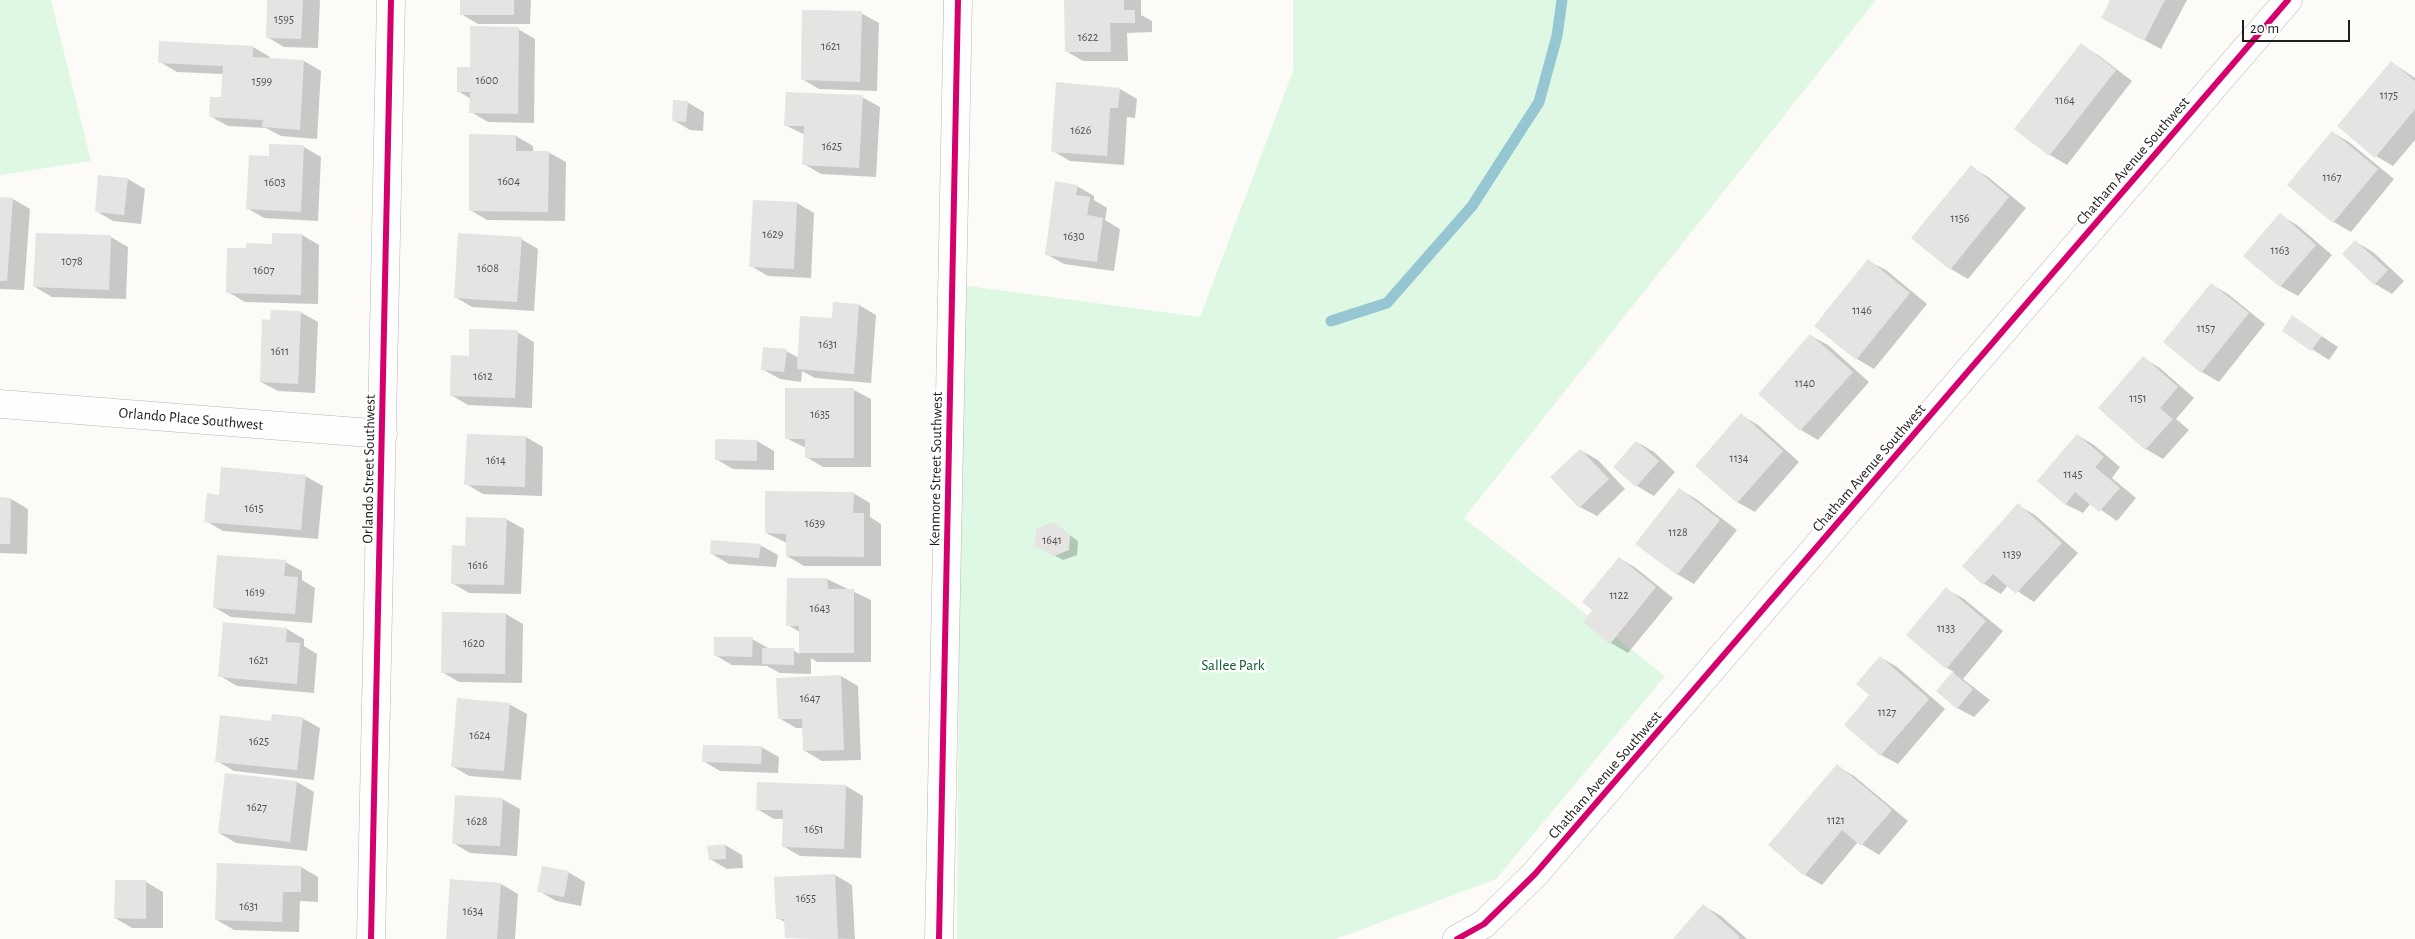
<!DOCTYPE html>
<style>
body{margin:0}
#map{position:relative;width:2415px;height:939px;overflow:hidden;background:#fdfbf8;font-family:"Alegreya Sans",sans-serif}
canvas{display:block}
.scale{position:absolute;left:2242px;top:20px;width:108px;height:22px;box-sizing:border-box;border:2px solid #1f1d1b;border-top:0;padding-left:6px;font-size:15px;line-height:18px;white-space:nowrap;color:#1f1d1b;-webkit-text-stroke:4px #fff;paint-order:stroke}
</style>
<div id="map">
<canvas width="2415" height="939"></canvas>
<div class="scale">20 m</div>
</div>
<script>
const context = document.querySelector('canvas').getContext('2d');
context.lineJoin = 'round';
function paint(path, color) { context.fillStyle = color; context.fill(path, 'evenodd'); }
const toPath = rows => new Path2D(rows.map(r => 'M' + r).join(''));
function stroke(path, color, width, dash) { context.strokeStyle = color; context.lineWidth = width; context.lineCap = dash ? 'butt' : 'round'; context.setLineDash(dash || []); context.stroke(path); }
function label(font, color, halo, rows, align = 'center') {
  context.font = font + ' "Alegreya Sans",sans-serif'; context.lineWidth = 5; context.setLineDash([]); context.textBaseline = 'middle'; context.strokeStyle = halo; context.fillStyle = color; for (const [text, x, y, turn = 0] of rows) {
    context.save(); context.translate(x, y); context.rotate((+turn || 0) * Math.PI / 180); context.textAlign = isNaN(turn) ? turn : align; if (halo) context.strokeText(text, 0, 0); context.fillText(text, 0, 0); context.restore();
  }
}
paint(toPath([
 [0,0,51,0,91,161,0,175],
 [1293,0,1876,0,1464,518,1665,676,1496,879,1336,939,957,939,961,285,1200,317,1293,71]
]), '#def8e3');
paint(toPath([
 [269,0,320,0,318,48,284,47,267,37],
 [461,0,531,0,530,24,478,24,461,14],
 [1066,0,1141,0,1141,15,1152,21,1152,32,1127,33,1128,61,1083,61,1066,51],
 [2112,0,2187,0,2161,49,2120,27],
 [861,13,879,23,877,91,819,89,802,79],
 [518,29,535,39,534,123,488,122,471,112,471,99,458,91,471,68],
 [160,42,253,47,270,57,270,60,304,61,321,71,317,139,281,136,266,128,228,126,210,116,222,98,223,74,177,72,160,62],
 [2081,45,2098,55,2132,81,2067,165,2050,155,2016,129],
 [2391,62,2415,78,2415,140,2393,166,2376,156],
 [1120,89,1137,99,1135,118,1127,117,1124,165,1070,161,1053,151],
 [862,97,880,107,876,177,821,174,804,164,805,135,785,125],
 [687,102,704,112,703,131,690,130,673,120],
 [2332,132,2349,142,2394,179,2351,232,2334,222],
 [470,136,516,136,533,146,533,152,548,152,566,162,565,221,487,220,470,210],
 [270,145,304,147,321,157,318,221,264,218,247,208,270,157],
 [1971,167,1988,177,2026,208,1968,279,1951,269],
 [99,177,128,179,145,189,141,224,113,221,96,211],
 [1077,186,1094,196,1094,200,1107,208,1105,220,1120,229,1114,271,1064,264,1046,254],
 [0,198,13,199,30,209,24,290,0,289],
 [797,203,814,213,811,278,768,276,751,266],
 [2280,215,2297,225,2332,255,2298,296,2280,286],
 [37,234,111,237,128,247,126,299,52,297,35,287],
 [302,235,319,245,318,304,245,302,228,292,247,249,273,246],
 [521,239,538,249,534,311,472,307,455,297],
 [2356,242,2373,252,2404,281,2392,294,2375,284,2344,254],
 [1868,261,1886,270,1927,304,1874,369,1857,359,1816,326],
 [2211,284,2228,294,2265,324,2219,382,2202,372],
 [859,305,876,315,871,383,815,378,802,371,801,382,780,379,762,369,786,351,799,358,833,320],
 [300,312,318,322,315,393,278,391,261,382,272,321],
 [2293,317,2338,347,2329,360,2284,331],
 [517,332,534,342,532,408,468,405,451,395,470,358],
 [1811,336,1828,345,1869,382,1818,440,1801,430,1759,394],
 [2143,358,2160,368,2194,398,2176,419,2189,430,2163,459,2146,449,2099,408],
 [854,390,871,399,871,467,823,467,806,457,806,448,786,438],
 [1741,415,1758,425,1799,462,1755,512,1737,502],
 [468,435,526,437,543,447,542,496,483,494,466,484],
 [2077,435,2094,445,2120,467,2112,478,2136,498,2117,521,2091,503,2083,513,2065,504],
 [716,440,757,441,774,451,774,470,733,469,716,459],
 [1637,442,1654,452,1675,472,1654,496,1637,486],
 [1580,450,1598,460,1625,489,1597,516,1580,507],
 [305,476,323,486,318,539,223,531,206,521,220,496],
 [1679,489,1696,499,1737,530,1694,584,1677,574],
 [853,493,870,503,870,517,881,524,881,566,804,566,787,556,787,543,766,533],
 [0,499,11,499,28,509,27,554,0,553],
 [2018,505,2035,515,2078,553,2034,602,2008,585,2001,594,1984,584],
 [506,519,524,529,521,594,469,593,452,583,466,547],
 [1054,524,1078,541,1077,555,1063,560,1044,550],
 [760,545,778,555,776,567,729,564,712,554],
 [1619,558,1636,568,1673,598,1628,653,1611,643],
 [285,562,302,571,302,580,315,588,312,623,231,617,214,607],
 [827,579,871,600,871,662,817,662,811,658,811,674,780,673,767,666,732,665,715,655,752,639,770,649,793,650,800,654,800,632,788,625],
 [1946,589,1964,599,2003,631,1963,679,1990,700,1974,717,1957,708,1938,691,1954,672,1947,668],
 [506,614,523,624,522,683,459,682,442,672],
 [224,624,287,629,304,639,304,646,317,654,314,693,237,686,220,676],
 [1880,657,1897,667,1945,709,1898,764,1881,755],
 [841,676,858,686,861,760,822,761,805,751,804,728,796,728,779,718],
 [509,704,527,714,521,780,469,776,452,766],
 [302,718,320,728,314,780,234,771,217,761,272,722],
 [761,747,779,757,778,773,720,771,703,761],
 [1837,766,1854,776,1908,821,1879,855,1858,842,1822,885,1805,875],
 [297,782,314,792,307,851,236,843,219,833],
 [846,786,863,796,861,858,800,856,783,846,784,819,774,819,757,809],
 [502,799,520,809,517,856,470,853,453,843],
 [725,845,742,855,743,868,727,869,710,859],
 [301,867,318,877,318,902,300,901,299,932,234,930,217,920],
 [568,872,585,882,581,906,556,901,539,891],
 [835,875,852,885,855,939,787,938,786,923,778,918],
 [116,881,146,882,163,892,163,928,132,928,115,918],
 [501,884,518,894,515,939,447,939],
 [1704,906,1721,916,1747,939,1674,939]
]), '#0003');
stroke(toPath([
 [1331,321,1387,303,1472,206,1539,102,1557,36,1562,0]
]), '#96c6d2', 11);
paint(toPath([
 [267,0,303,0,301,39,266,38],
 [460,0,514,0,514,15,460,15],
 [1064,0,1124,0,1124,10,1135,10,1135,23,1110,23,1111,52,1065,52],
 [2110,0,2165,0,2144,41,2101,18],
 [802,10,862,11,860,82,801,80],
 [470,26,519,27,518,114,469,113,470,92,457,92,457,67,470,67],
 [159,41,253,46,253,57,304,60,300,130,262,127,263,120,209,117,210,97,221,97,223,66,158,63],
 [2081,43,2116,70,2049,156,2014,129],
 [2391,61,2415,81,2415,109,2375,158,2337,126],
 [1056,82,1120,88,1118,108,1110,108,1107,156,1051,152],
 [786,92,863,95,859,168,802,165,804,126,784,126],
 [673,100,688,101,686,122,672,121],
 [2332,131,2378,169,2333,223,2287,185],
 [469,134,516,135,516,151,549,151,548,212,469,211],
 [269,144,304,145,301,212,246,209,249,155,269,156],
 [1971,165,2009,197,1950,270,1911,238],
 [98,175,128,178,124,215,95,212],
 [1055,181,1078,185,1076,195,1090,197,1087,215,1103,218,1097,262,1045,255],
 [0,197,13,198,7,281,0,281],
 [753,200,797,202,794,269,749,267],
 [2280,213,2316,245,2280,287,2243,256],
 [36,233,111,235,109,290,33,287],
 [272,233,302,234,301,295,226,293,227,248,246,248,246,243,272,244],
 [458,233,522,237,517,302,454,298],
 [2355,240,2388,270,2374,285,2342,254],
 [1868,259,1910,293,1856,360,1814,326],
 [2211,283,2249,313,2201,373,2163,342],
 [833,302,859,304,854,374,797,369,800,316,832,318],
 [271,310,301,311,298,384,260,382,262,319,270,320],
 [2292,315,2322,336,2311,351,2282,331],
 [469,329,518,330,515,398,450,396,451,355,469,356],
 [1810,334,1853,372,1800,431,1758,394],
 [763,347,787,349,784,372,761,370],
 [2143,356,2178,387,2160,408,2173,419,2145,450,2098,408],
 [785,388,854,388,854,458,805,458,805,439,785,439],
 [1741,413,1783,451,1737,503,1695,466],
 [467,434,526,436,525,487,464,485],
 [2077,434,2104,457,2095,467,2120,488,2099,512,2075,492,2065,505,2037,481],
 [715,439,757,440,757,461,715,460],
 [1636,441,1659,461,1636,487,1613,467],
 [1580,449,1609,479,1579,508,1550,477],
 [221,467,306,475,301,530,204,522,207,493,219,495],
 [1679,488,1720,520,1677,575,1635,544],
 [765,491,854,492,853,513,864,513,864,557,786,556,786,534,765,533],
 [0,497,11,498,10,544,0,544],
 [2018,503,2062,543,2016,594,1993,574,1983,585,1962,566],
 [466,517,507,518,504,585,451,584,452,545,465,546],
 [1054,522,1070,535,1069,550,1054,556,1034,546,1037,528],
 [711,540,761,544,759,558,710,554],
 [217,555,286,560,284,576,298,577,295,614,213,608],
 [1619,557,1656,587,1610,644,1583,622,1592,610,1582,602],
 [787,578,827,578,828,589,854,589,854,653,799,653,799,626,786,626],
 [1946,587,1986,621,1946,669,1906,635],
 [442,612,506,613,505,674,441,673],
 [223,622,287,628,286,642,300,643,297,684,218,677],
 [714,637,753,637,752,657,714,656],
 [762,648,794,648,794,665,762,664],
 [1880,656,1929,699,1880,756,1844,725,1869,695,1856,684],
 [1952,672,1973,689,1957,709,1936,691],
 [841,675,844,750,803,751,802,719,778,719,776,678],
 [457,698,510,703,504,771,451,767],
 [272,714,303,717,297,770,215,762,220,715,271,721],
 [703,745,762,746,761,764,702,762],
 [1837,764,1892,810,1861,846,1842,830,1804,876,1768,845],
 [225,773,297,781,290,842,218,833],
 [757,782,846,785,844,849,782,847,783,810,756,810],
 [455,795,503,798,500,846,452,844],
 [725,844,726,859,709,860,707,846],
 [217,863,301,866,301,892,283,892,282,922,215,920],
 [542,866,569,871,564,897,537,892],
 [835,874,838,939,785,938,784,919,776,919,774,877],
 [450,879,501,883,497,939,446,939],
 [115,880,146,880,146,919,114,918],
 [1703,904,1740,937,1738,939,1673,939]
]), '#e6e4e3');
const minor = toPath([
 [0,404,383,434],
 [371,939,391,0],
 [939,939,958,0],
 [1457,939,1484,924,1535,874,2288,0]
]);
stroke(minor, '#b9b7b4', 29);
stroke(minor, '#fffefe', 28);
stroke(toPath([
 [371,939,391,0],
 [939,939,958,0],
 [1457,939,1484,924,1535,874,2288,0]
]), '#d6006c', 6);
label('12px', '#53514f', null, [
 ["1595",284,19],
 ["1622",1088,37],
 ["1621",831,46],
 ["1600",487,80],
 ["1599",262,81],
 ["1175",2389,95],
 ["1164",2065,100],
 ["1626",1081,130],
 ["1625",832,146],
 ["1167",2332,177],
 ["1604",509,181],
 ["1603",275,182],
 ["1156",1960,218],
 ["1629",773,234],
 ["1630",1074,236],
 ["1163",2280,250],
 ["1078",72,261],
 ["1608",488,268],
 ["1607",264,270],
 ["1146",1862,310],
 ["1157",2206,328],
 ["1631",828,344],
 ["1611",280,351],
 ["1612",483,376],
 ["1140",1805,383],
 ["1151",2138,398],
 ["1635",820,414],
 ["1134",1739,458],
 ["1614",496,460],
 ["1145",2073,474],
 ["1615",254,508],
 ["1639",815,523],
 ["1128",1678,532],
 ["1641",1052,540],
 ["1139",2012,554],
 ["1616",478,565],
 ["1619",255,592],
 ["1122",1619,595],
 ["1643",820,608],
 ["1133",1946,628],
 ["1620",474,643],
 ["1621",259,660],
 ["1647",810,698],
 ["1127",1887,712],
 ["1624",480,735],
 ["1625",259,741],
 ["1627",257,807],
 ["1121",1836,820],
 ["1628",477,821],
 ["1651",814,829],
 ["1655",806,898],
 ["1631",249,906],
 ["1634",473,911]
]);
label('15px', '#1f1d1b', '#fff', [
 ["Chatham Avenue Southwest",2133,161,-49],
 ["Orlando Place Southwest",191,419,5],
 ["Chatham Avenue Southwest",1869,468,-49],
 ["Orlando Street Southwest",369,469,-89],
 ["Kenmore Street Southwest",936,469,-89],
 ["Chatham Avenue Southwest",1605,775,-49]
]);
label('15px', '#095c2f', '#fff', [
 ["Sallee Park",1233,665]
]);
</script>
